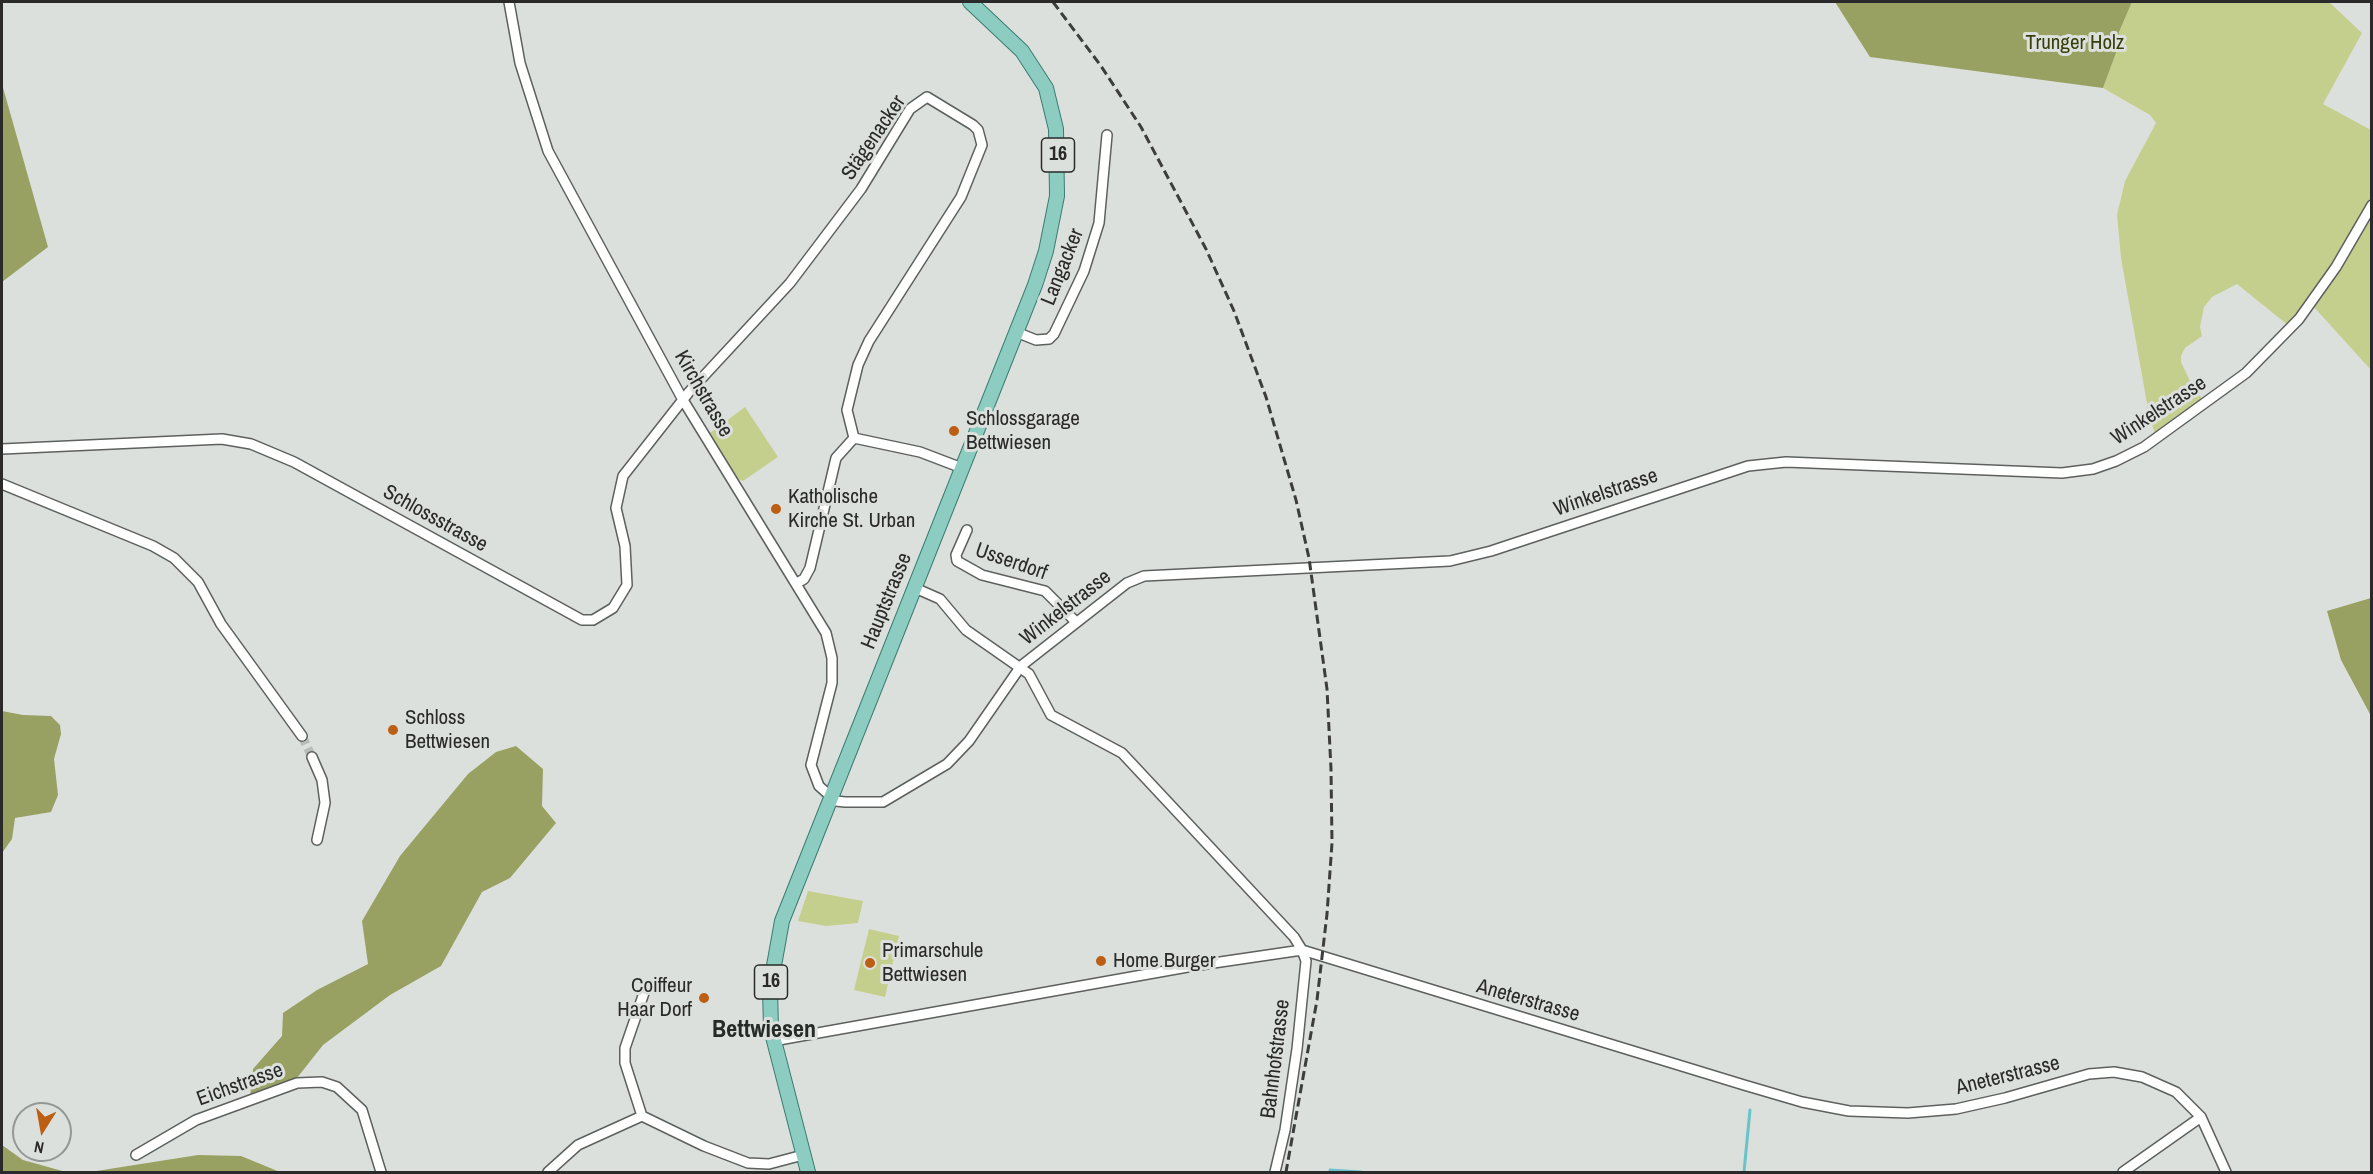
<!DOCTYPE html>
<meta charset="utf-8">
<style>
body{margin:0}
#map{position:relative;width:2373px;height:1174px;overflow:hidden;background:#dce0dd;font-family:"Archivo Narrow",sans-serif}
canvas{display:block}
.frame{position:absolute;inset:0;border:3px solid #292a29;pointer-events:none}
.north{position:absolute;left:12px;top:1102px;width:60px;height:60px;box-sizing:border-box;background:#dce0dd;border:2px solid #949795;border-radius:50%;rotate:191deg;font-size:16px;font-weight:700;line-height:24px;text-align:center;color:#292a29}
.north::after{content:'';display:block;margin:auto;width:21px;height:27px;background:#bc5e13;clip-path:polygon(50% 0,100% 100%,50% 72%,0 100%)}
</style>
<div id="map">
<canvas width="2373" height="1174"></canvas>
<div class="frame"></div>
<div class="north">N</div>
</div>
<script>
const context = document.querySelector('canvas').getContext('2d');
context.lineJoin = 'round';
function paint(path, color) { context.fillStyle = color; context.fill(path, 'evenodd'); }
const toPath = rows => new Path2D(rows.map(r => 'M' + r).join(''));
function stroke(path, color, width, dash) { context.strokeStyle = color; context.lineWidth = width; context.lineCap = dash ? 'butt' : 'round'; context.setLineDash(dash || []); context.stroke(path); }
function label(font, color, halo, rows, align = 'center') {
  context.font = font + ' "Archivo Narrow",sans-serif'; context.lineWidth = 6; context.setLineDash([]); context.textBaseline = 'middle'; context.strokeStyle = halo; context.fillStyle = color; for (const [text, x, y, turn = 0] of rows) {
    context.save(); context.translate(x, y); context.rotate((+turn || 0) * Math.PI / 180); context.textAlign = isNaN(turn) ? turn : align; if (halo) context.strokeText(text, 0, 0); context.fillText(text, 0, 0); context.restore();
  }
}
paint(toPath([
 [2132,2,2329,2,2362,33,2323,104,2371,130,2371,198,2328,273,2289,326,2237,284,2212,297,2204,307,2200,327,2202,336,2185,348,2181,356,2181,362,2191,383,2203,400,2155,433,2150,420,2121,258,2117,215,2125,181,2156,123,2150,115,2103,88,2116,53,2119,32],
 [2371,210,2371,370,2313,306],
 [745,407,778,457,743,481,738,479,710,433],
 [808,891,863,901,858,923,826,926,798,921],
 [869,929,899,936,885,997,854,990]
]), '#c5cf8d');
paint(toPath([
 [1835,2,2132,2,2119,32,2116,53,2103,88,1870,57],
 [2,84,48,247,2,282],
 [2371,598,2372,598,2371,716,2341,660,2327,611],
 [2,711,23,715,51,716,60,725,61,734,54,759,58,795,51,812,15,818,12,839,2,853],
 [516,746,543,769,542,806,556,823,510,878,482,892,441,966,390,995,323,1045,293,1083,250,1097,253,1069,282,1036,283,1013,317,990,368,964,362,921,400,856,468,774,496,752],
 [2,1145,23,1160,66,1172,90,1172,198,1155,241,1156,280,1172,2,1172]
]), '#98a161');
stroke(toPath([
 [1330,1170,1361,1172],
 [1744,1172,1750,1110]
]), '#68c4c8', 3);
stroke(toPath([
 [302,736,312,757]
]), '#b8bcb9', 9, [9, 4.5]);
const minor = toPath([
 [509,2,520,63,548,151,683,400,826,633,832,658,832,683,811,765,819,786,836,801,845,802,883,802,947,764,969,741,1021,666,1127,583,1144,576,1450,561,1491,551,1748,466,1786,462,2062,473,2093,469,2116,461,2144,447,2246,373,2299,319,2336,267,2372,205],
 [1016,332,1036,340,1049,339,1054,334,1084,271,1099,223,1107,135],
 [2,449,222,439,251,444,294,462,582,620,593,620,613,608,627,585,625,546,616,508,623,476,689,392,790,283,861,189,910,109,927,97,973,125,978,130,982,145,961,197,869,341,858,365,847,410,854,438],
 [2,484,153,546,174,558,198,582,221,624,302,736],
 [967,530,956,555,957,561,982,575,1045,591,1076,622],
 [797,583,804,579,810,568,836,458,854,438,920,452,962,468],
 [915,588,940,599,966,630,1029,674,1051,715,1122,753,1294,937,1302,950,1306,961,1297,1049,1285,1130,1275,1172],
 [312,757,322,780,325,803,317,840],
 [773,1041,1193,966,1302,950,1744,1085,1802,1102,1849,1111,1908,1113,1956,1109,2005,1098,2089,1074,2114,1072,2142,1077,2176,1092,2201,1117,2226,1172],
 [642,1116,625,1063,625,1048,645,990],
 [136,1155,196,1120,297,1083,322,1082,337,1087,362,1110,381,1172],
 [548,1172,578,1145,642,1116,704,1146,748,1163,769,1164,803,1155],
 [2123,1172,2201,1117]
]);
const primary = toPath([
 [808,1172,771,1029,770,988,782,921,1035,285,1046,251,1057,196,1056,129,1046,88,1022,51,970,2]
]);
stroke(minor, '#5d615e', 12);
stroke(primary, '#397d70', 16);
stroke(minor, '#fff', 9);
stroke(primary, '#8dccc1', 14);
stroke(toPath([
 [1053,2,1101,66,1141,127,1206,249,1234,311,1266,397,1296,500,1309,558,1327,689,1331,769,1332,843,1327,914,1317,1000,1286,1172]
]), '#3c3d3c', 3, [9, 4.5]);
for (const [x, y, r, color] of [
 [954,431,6,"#bc5e13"],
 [776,509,6,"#bc5e13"],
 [393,730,6,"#bc5e13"],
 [1101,961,6,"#bc5e13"],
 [870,963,6,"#bc5e13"],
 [704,998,6,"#bc5e13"]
]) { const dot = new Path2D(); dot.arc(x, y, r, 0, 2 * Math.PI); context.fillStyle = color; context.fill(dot); stroke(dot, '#dce0dd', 2); }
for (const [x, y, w] of [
 [1058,155,33],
 [771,982,33]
]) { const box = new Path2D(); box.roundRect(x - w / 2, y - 17, w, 34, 4.5); context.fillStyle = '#dce0dd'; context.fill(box); stroke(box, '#292a29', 1.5); }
label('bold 20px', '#292a29', null, [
 ["16",1058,155],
 ["16",771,982]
]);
label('21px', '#383d0a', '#dce0dd', [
 ["Trunger Holz",2075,43]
]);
label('21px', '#292a29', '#dce0dd', [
 ["Stägenacker",874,138,-56],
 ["Langacker",1063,267,-68],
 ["Kirchstrasse",703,394,60],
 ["Winkelstrasse",2159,411,-33],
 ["Winkelstrasse",1606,493,-19],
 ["Schlossstrasse",435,519,29],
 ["Usserdorf",1011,562,19],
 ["Hauptstrasse",887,601,-68],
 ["Winkelstrasse",1066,608,-38],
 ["Aneterstrasse",1528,1001,16],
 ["Bahnhofstrasse",1276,1059,-83],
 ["Aneterstrasse",2008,1076,-14],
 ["Eichstrasse",240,1085,-20]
]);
label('21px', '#292a29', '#dce0dd', [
 ["Schlossgarage",966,419],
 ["Bettwiesen",966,443],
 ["Katholische",788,497],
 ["Kirche St. Urban",788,521],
 ["Schloss",405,718],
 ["Bettwiesen",405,742],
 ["Primarschule",882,951],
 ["Bettwiesen",882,975],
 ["Home Burger",1113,961],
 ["Coiffeur",692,986,"right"],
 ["Haar Dorf",692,1010,"right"]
], 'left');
label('bold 24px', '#272b28', '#dce0dd', [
 ["Bettwiesen",764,1031]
]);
</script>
